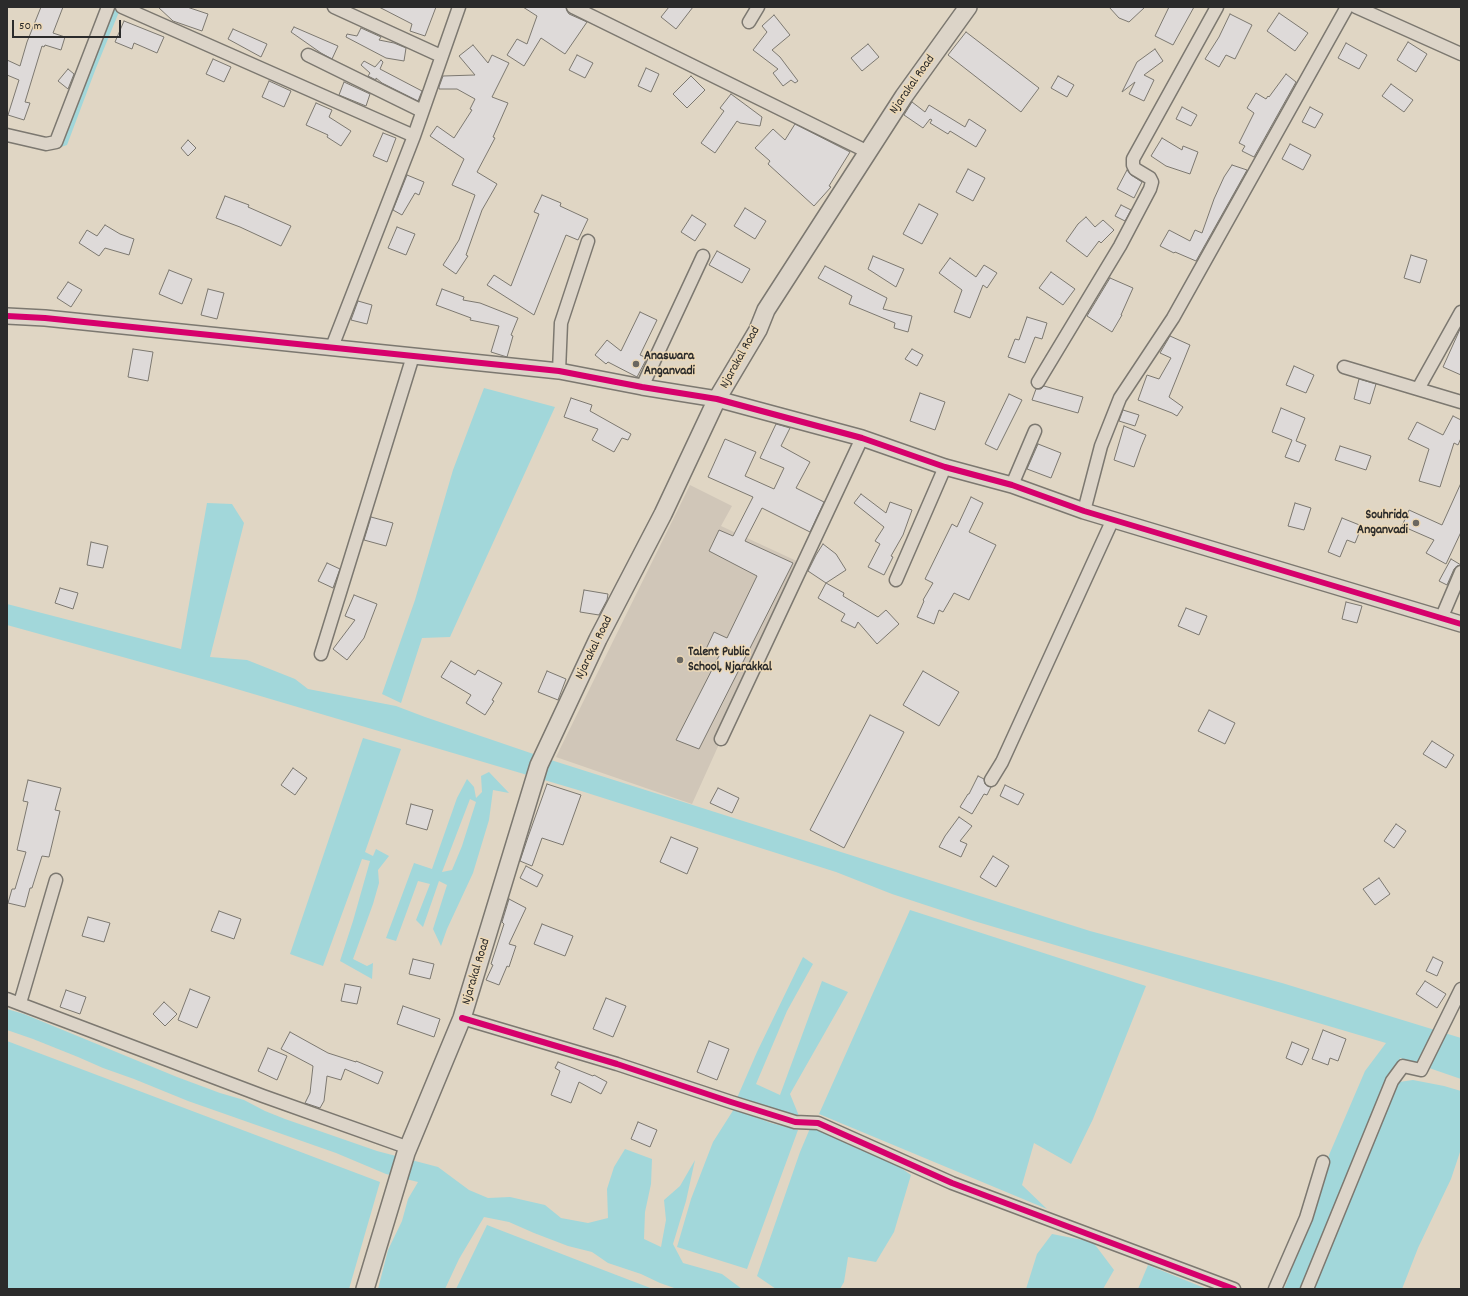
<!DOCTYPE html>
<style>
body{margin:0}
#map{position:relative;width:1468px;height:1296px;overflow:hidden;background:#e0d6c4;font-family:Dekko,sans-serif}
canvas{display:block}
.frame{position:absolute;inset:0;border:8px solid #2b2b2b;pointer-events:none}
.scale{position:absolute;left:12px;top:20px;width:109px;height:18px;box-sizing:border-box;border:2px solid #2b2b2b;border-top:0;padding-left:5px;font-size:12px;line-height:14px;white-space:nowrap;color:#2b2b2b;-webkit-text-stroke:3px #edd9b7;paint-order:stroke}
</style>
<div id="map">
<canvas width="1468" height="1296"></canvas>
<div class="frame"></div>
<div class="scale">50 m</div>
</div>
<script>
const context = document.querySelector('canvas').getContext('2d');
context.lineJoin = 'round';
function paint(path, color) { context.fillStyle = color; context.fill(path, 'evenodd'); }
const toPath = rows => new Path2D(rows.map(r => 'M' + r).join(''));
function stroke(path, color, width, dash) { context.strokeStyle = color; context.lineWidth = width; context.lineCap = dash ? 'butt' : 'round'; context.setLineDash(dash || []); context.stroke(path); }
function label(font, color, halo, rows, align = 'center') {
  context.font = font + ' Dekko,sans-serif'; context.lineWidth = 3; context.setLineDash([]); context.textBaseline = 'middle'; context.strokeStyle = halo; context.fillStyle = color; for (const [text, x, y, turn = 0] of rows) {
    context.save(); context.translate(x, y); context.rotate((+turn || 0) * Math.PI / 180); context.textAlign = isNaN(turn) ? turn : align; if (halo) context.strokeText(text, 0, 0); context.fillText(text, 0, 0); context.restore();
  }
}
paint(toPath([
 [690,485,732,506,721,526,801,563,692,804,556,757]
]), '#d0c6b8');
paint(toPath([
 [111,7,121,7,96,68,67,145,58,148,67,120],
 [484,388,555,407,450,637,422,638,401,703,382,694,415,600,453,470],
 [207,503,232,504,244,523,210,657,247,660,295,679,308,689,396,706,425,717,554,761,1090,931,1282,983,1461,1038,1461,1079,1400,1058,1349,1174,1303,1289,1284,1289,1324,1183,1329,1155,1365,1071,1386,1043,974,921,892,894,836,872,578,790,213,682,7,625,7,604,181,649],
 [363,738,401,749,365,852,373,856,376,849,389,856,378,870,379,883,373,904,353,959,367,966,373,963,372,979,340,961,353,921,370,861,362,859,323,966,290,954],
 [489,772,509,793,493,790,489,820,473,873,447,929,441,946,433,929,447,885,439,881,423,927,416,920,430,884,418,881,396,941,386,938,414,863,432,869,457,798,467,779,474,787,476,798,482,792,481,776],
 [470,799,476,802,462,846,452,870,442,872],
 [910,910,1146,986,1093,1119,1071,1164,1034,1143,1022,1185,1047,1209,819,1114],
 [803,957,813,964,787,1011,756,1084,780,1095,822,981,848,992,790,1094,799,1116,737,1098,757,1052],
 [7,1009,24,1014,177,1077,220,1093,244,1100,265,1111,285,1119,377,1151,438,1167,469,1190,488,1198,510,1197,545,1205,561,1218,588,1223,608,1218,607,1189,614,1167,625,1149,652,1159,651,1184,645,1212,644,1239,661,1247,666,1220,664,1200,680,1186,695,1160,686,1201,673,1244,683,1263,722,1274,742,1289,677,1289,660,1283,641,1274,608,1263,592,1252,568,1246,534,1233,509,1222,484,1217,459,1259,445,1289,378,1289,388,1250,402,1221,408,1199,418,1182,386,1174,336,1153,188,1101,134,1079,103,1068,78,1057,33,1039,7,1030],
 [7,1041,380,1182,349,1289,7,1289],
 [1413,1080,1444,1086,1461,1091,1461,1149,1451,1179,1418,1248,1402,1289,1314,1289,1340,1215,1392,1095,1399,1082],
 [734,1109,771,1123,798,1130,747,1269,677,1247,691,1199,713,1142],
 [811,1126,856,1148,894,1163,911,1175,894,1232,876,1262,848,1257,844,1282,840,1289,776,1289,757,1276,800,1152],
 [487,1225,585,1263,653,1289,456,1289],
 [1052,1234,1093,1242,1114,1270,1103,1289,1026,1289,1037,1254],
 [1148,1265,1207,1289,1138,1289]
]), '#a2d7da');
const building = toPath([
 [41,7,63,7,53,33,65,37,61,50,45,45,44,47,42,46,25,102,30,103,24,120,8,115,19,80,7,75,7,60,20,66,27,42,41,7],
 [158,7,187,7,208,14,202,31,173,21,158,7],
 [379,7,436,7,425,36,410,31,412,24,379,7],
 [523,7,566,7,567,11,569,14,587,22,565,54,541,38,524,66,507,55,517,39,527,44,537,16,523,7],
 [669,7,693,7,676,29,661,17,669,7],
 [1109,7,1145,7,1129,22,1119,18,1109,7],
 [1169,7,1194,7,1173,45,1155,36,1169,7],
 [1279,13,1308,33,1295,51,1267,31,1279,13],
 [1230,14,1252,25,1235,59,1226,55,1219,67,1205,59,1219,37,1230,14],
 [774,15,790,35,772,50,780,57,798,81,795,83,791,80,783,86,773,73,778,69,753,50,767,32,762,26,774,15],
 [124,21,164,37,157,53,134,43,132,49,115,42,124,21],
 [294,27,338,46,332,59,321,53,291,32,294,27],
 [361,28,381,37,379,40,394,43,406,48,404,61,386,58,346,37,347,34,357,36,361,28],
 [233,29,267,44,261,57,228,39,233,29],
 [966,32,1039,88,1021,112,948,55,966,32],
 [1408,42,1427,54,1416,72,1397,60,1408,42],
 [1346,43,1367,55,1359,69,1338,58,1346,43],
 [868,44,879,57,862,71,851,58,868,44],
 [473,45,488,63,492,55,509,63,492,97,508,103,493,137,495,138,477,172,497,184,482,210,466,255,468,256,456,274,443,265,459,240,475,195,452,185,464,159,430,136,437,126,454,138,472,110,470,109,475,99,457,89,439,89,439,87,443,76,475,75,459,56,473,45],
 [1155,49,1163,61,1144,75,1154,80,1144,101,1129,94,1135,82,1122,92,1137,62,1155,49],
 [577,55,593,63,585,78,569,70,577,55],
 [213,59,231,67,224,82,206,74,213,59],
 [381,60,383,62,380,69,422,91,418,101,382,83,376,78,376,80,368,76,370,73,361,65,364,61,375,67,381,60],
 [646,68,659,74,651,92,638,86,646,68],
 [68,69,74,74,68,89,58,81,68,69],
 [1286,74,1296,82,1254,157,1242,151,1245,146,1239,143,1254,113,1247,108,1256,93,1266,99,1268,96,1269,97,1286,74],
 [691,76,705,90,687,108,673,94,691,76],
 [1058,76,1074,85,1067,97,1051,88,1058,76],
 [269,81,291,91,284,107,262,97,269,81],
 [344,82,370,94,366,106,339,95,344,82],
 [1391,84,1413,100,1404,112,1382,96,1391,84],
 [731,94,762,117,760,126,740,123,737,121,715,153,701,143,724,111,720,108,731,94],
 [912,102,925,112,929,105,965,127,969,119,986,130,976,147,950,131,948,134,930,123,932,120,930,119,923,128,904,115,912,102],
 [316,103,332,110,329,117,351,131,341,146,327,137,328,135,306,125,316,103],
 [1182,107,1197,115,1191,126,1176,119,1182,107],
 [1310,107,1323,114,1315,128,1302,122,1310,107],
 [795,124,850,152,829,186,831,187,814,206,768,164,770,161,755,148,773,129,785,140,795,124],
 [383,133,396,138,387,162,373,156,383,133],
 [1162,138,1182,150,1183,146,1198,152,1190,174,1166,166,1151,156,1162,138],
 [188,140,196,148,188,156,181,148,188,140],
 [1290,144,1311,155,1303,170,1282,159,1290,144],
 [1232,165,1247,170,1196,261,1175,252,1174,253,1160,246,1169,230,1190,241,1195,230,1202,233,1214,199,1224,177,1232,165],
 [968,169,985,178,973,201,956,192,968,169],
 [1127,170,1131,175,1142,182,1134,198,1117,189,1127,170],
 [407,175,424,182,419,195,415,193,402,215,393,210,407,175],
 [542,195,561,203,560,206,588,219,578,240,566,235,534,315,487,285,494,275,511,286,539,214,534,212,542,195],
 [225,196,249,205,248,207,291,226,281,246,240,227,216,218,225,196],
 [919,204,938,214,922,244,903,234,919,204],
 [1121,205,1131,210,1125,221,1115,216,1121,205],
 [745,208,766,221,755,239,734,226,745,208],
 [692,215,706,224,695,241,681,232,692,215],
 [1086,217,1095,227,1103,220,1114,230,1101,243,1099,241,1087,257,1066,241,1078,224,1086,217],
 [105,225,120,234,134,239,129,255,105,248,99,256,79,243,87,230,97,236,105,225],
 [397,227,415,234,406,255,388,248,397,227],
 [717,251,750,269,742,283,709,265,717,251],
 [1411,255,1427,260,1420,283,1404,278,1411,255],
 [873,256,904,269,896,287,868,269,873,256],
 [950,258,976,277,984,265,997,273,987,288,983,285,970,318,954,312,962,290,939,273,950,258],
 [825,266,887,298,883,309,912,316,908,332,894,328,895,323,849,304,852,296,818,278,825,266],
 [169,270,192,279,182,304,159,294,169,270],
 [1051,272,1075,289,1063,305,1039,288,1051,272],
 [1110,278,1133,288,1121,315,1122,315,1112,332,1087,316,1110,278],
 [68,282,82,290,71,307,57,298,68,282],
 [208,289,224,293,217,319,201,315,208,289],
 [442,289,464,297,463,300,480,303,518,318,511,335,513,336,507,357,491,352,499,326,470,320,471,318,436,305,442,289],
 [358,301,372,305,367,324,351,320,358,301],
 [640,312,657,320,640,355,647,358,637,377,608,362,606,364,595,355,607,340,621,351,640,312],
 [1027,317,1047,323,1042,339,1035,337,1025,363,1008,357,1015,339,1019,340,1027,317],
 [1461,327,1461,375,1443,367,1461,327],
 [1170,336,1190,345,1169,397,1183,407,1177,416,1172,413,1138,400,1147,375,1159,379,1171,358,1160,353,1170,336],
 [133,349,153,352,148,381,128,377,133,349],
 [912,349,923,355,917,366,905,359,912,349],
 [1294,366,1314,375,1306,393,1286,385,1294,366],
 [1359,379,1376,384,1370,404,1354,399,1359,379],
 [1044,386,1083,397,1078,413,1032,400,1036,389,1041,389,1044,386],
 [920,393,945,402,935,430,910,421,920,393],
 [1009,394,1022,400,997,450,985,444,1009,394],
 [571,398,592,405,590,411,631,434,628,440,622,438,614,452,592,440,598,429,564,417,571,398],
 [1281,408,1305,418,1296,441,1306,445,1299,462,1285,457,1292,440,1272,432,1281,408],
 [1123,410,1139,415,1135,426,1119,421,1123,410],
 [1453,416,1461,420,1461,438,1458,445,1454,443,1440,487,1419,481,1429,449,1408,439,1417,422,1443,435,1453,416],
 [776,424,790,428,781,446,810,462,796,488,824,502,810,532,762,508,745,541,793,563,699,749,676,740,719,656,706,649,714,632,727,638,757,576,709,551,719,530,733,536,753,497,708,477,725,439,756,452,745,476,774,489,784,468,760,458,776,424],
 [1124,426,1146,435,1141,447,1134,467,1114,460,1124,426],
 [1038,444,1061,453,1051,478,1027,469,1038,444],
 [1340,446,1371,456,1366,470,1335,460,1340,446],
 [1461,483,1461,532,1446,564,1426,553,1434,540,1402,526,1409,510,1442,525,1461,483],
 [861,494,886,513,890,502,912,510,903,535,891,556,893,557,884,575,868,567,880,544,875,541,884,527,854,503,861,494],
 [971,497,983,503,969,532,996,545,969,600,954,593,943,612,939,610,934,624,917,617,924,601,923,600,933,583,925,579,952,524,957,527,971,497],
 [1295,503,1311,508,1304,530,1288,526,1295,503],
 [371,517,393,523,386,546,364,540,371,517],
 [1342,518,1362,526,1355,543,1347,540,1340,557,1328,552,1342,518],
 [91,542,108,546,103,568,87,565,91,542],
 [823,544,836,554,846,570,826,583,844,593,843,596,878,617,886,610,899,624,877,644,858,622,855,628,841,621,845,614,818,598,826,583,808,571,816,555,823,544],
 [1451,559,1461,565,1457,566,1454,569,1447,585,1439,581,1451,559],
 [327,563,340,569,333,588,318,581,327,563],
 [60,588,78,593,73,609,55,603,60,588],
 [584,590,608,594,607,600,599,615,580,612,584,590],
 [354,595,377,604,364,638,347,660,333,649,355,620,345,616,354,595],
 [1346,602,1362,606,1357,623,1342,619,1346,602],
 [1186,608,1207,616,1199,635,1178,626,1186,608],
 [451,661,475,675,478,670,502,683,492,700,494,701,485,715,466,703,471,695,441,677,451,661],
 [547,671,566,679,558,700,538,692,547,671],
 [923,671,959,692,939,726,903,705,923,671],
 [1209,710,1235,723,1225,744,1198,731,1209,710],
 [870,715,904,732,844,848,810,830,870,715],
 [1432,741,1454,755,1446,768,1423,754,1432,741],
 [293,768,307,778,295,795,281,785,293,768],
 [978,776,984,779,985,784,991,787,987,795,984,794,972,814,960,807,968,794,969,794,978,776],
 [28,780,61,788,55,810,60,811,49,857,42,856,32,888,30,888,25,907,8,903,12,889,15,889,26,852,17,850,28,802,23,801,28,780],
 [547,784,581,795,563,845,542,838,532,866,520,861,528,837,547,784],
 [1005,785,1024,794,1018,805,1000,796,1005,785],
 [718,788,739,798,732,813,710,803,718,788],
 [411,804,433,810,427,830,406,824,411,804],
 [959,817,972,826,960,841,967,844,961,857,939,847,945,836,959,817],
 [1396,824,1406,831,1394,848,1384,841,1396,824],
 [671,837,698,848,687,874,660,862,671,837],
 [993,856,1009,866,996,887,980,877,993,856],
 [526,866,543,875,537,887,520,878,526,866],
 [1379,878,1390,894,1375,905,1363,889,1379,878],
 [509,899,526,908,509,944,516,946,509,967,507,966,499,985,486,980,493,965,491,964,504,924,502,922,509,899],
 [219,911,241,919,234,939,211,931,219,911],
 [88,917,110,923,104,942,82,936,88,917],
 [542,924,573,936,565,956,534,944,542,924],
 [1433,957,1443,962,1437,976,1426,971,1433,957],
 [413,959,434,964,430,979,409,974,413,959],
 [1425,981,1446,994,1437,1008,1416,994,1425,981],
 [345,984,361,987,357,1004,341,1001,345,984],
 [190,989,210,997,197,1028,178,1020,190,989],
 [66,990,86,997,80,1014,60,1007,66,990],
 [606,998,626,1006,613,1037,593,1029,606,998],
 [164,1002,177,1014,165,1026,153,1014,164,1002],
 [403,1006,440,1019,434,1037,397,1024,403,1006],
 [1323,1030,1346,1039,1338,1061,1330,1058,1328,1065,1312,1059,1323,1030],
 [290,1032,328,1053,356,1062,356,1061,383,1072,378,1084,345,1069,341,1080,327,1076,324,1101,320,1108,305,1103,310,1093,313,1066,281,1049,290,1032],
 [709,1041,729,1049,717,1080,697,1072,709,1041],
 [1292,1042,1309,1049,1302,1065,1286,1058,1292,1042],
 [268,1048,287,1056,277,1080,258,1071,268,1048],
 [558,1062,593,1076,594,1075,607,1082,601,1094,579,1082,571,1103,551,1095,560,1071,555,1068,558,1062],
 [638,1122,657,1130,650,1147,631,1139,638,1122]
]);
paint(building, '#dedad9');
stroke(building, '#7c7870', 1);
const minor = toPath([
 [122,7,414,136],
 [334,7,441,56],
 [573,7,868,152],
 [1356,7,1461,54],
 [749,22,758,7],
 [308,55,422,111],
 [7,135,46,144,56,142,108,7],
 [332,347,414,136,459,7],
 [1344,367,1461,402],
 [559,371,561,323,588,241],
 [1038,382,1120,246,1150,189,1152,182,1150,178,1135,169,1133,165,1133,159,1217,7],
 [642,387,703,256],
 [1418,389,1461,312],
 [1012,485,1035,431],
 [1084,511,1101,446,1120,398,1173,318,1347,7],
 [896,580,945,467],
 [1441,619,1461,572],
 [321,654,413,356],
 [721,739,862,438],
 [991,780,1002,762,1113,519],
 [7,999,263,1096,409,1148],
 [20,1003,56,880],
 [462,1018,617,1064,731,1102,795,1122,818,1123,952,1183,1234,1289],
 [1275,1289,1306,1218,1323,1162],
 [1307,1289,1392,1081,1403,1066,1421,1070,1461,989]
]);
const tertiary = toPath([
 [7,316,45,318,559,371,642,387,717,399,862,438,945,467,1012,485,1084,511,1461,624]
]);
const secondary = toPath([
 [365,1289,406,1153,462,1018,539,765,598,639,663,514,717,399,758,330,766,310,904,96,968,7]
]);
stroke(minor, '#7c7870', 15);
stroke(tertiary, '#7c7870', 18);
stroke(secondary, '#7c7870', 20);
stroke(minor, '#dcd4c8', 12);
stroke(tertiary, '#dcd4c8', 15);
stroke(secondary, '#dcd4c8', 17);
stroke(toPath([
 [7,316,45,318,559,371,642,387,717,399,862,438,945,467,1012,485,1084,511,1461,624],
 [462,1018,617,1064,731,1102,795,1122,818,1123,952,1183,1234,1289]
]), '#d6006c', 6);
for (const [x, y, r, color] of [
 [636,364,4,"#6a6761"],
 [1416,523,4,"#6a6761"],
 [680,660,4,"#6a6761"]
]) { const dot = new Path2D(); dot.arc(x, y, r, 0, 2 * Math.PI); context.fillStyle = color; context.fill(dot); stroke(dot, '#edd9b7', 1.5); }
label('13px', '#2b2b2b', '#edd9b7', [
 ["Njarakal Road",913,85,-55],
 ["Njarakal Road",741,358,-61],
 ["Njarakal Road",595,648,-64],
 ["Njarakal Road",477,972,-73]
]);
label('bold 13px', '#2b2b2b', '#edd9b7', [
 ["Anaswara",644,357],
 ["Anganvadi",644,372],
 ["Souhrida",1408,516,"right"],
 ["Anganvadi",1408,531,"right"],
 ["Talent Public",688,653],
 ["School, Njarakkal",688,668]
], 'left');
</script>
